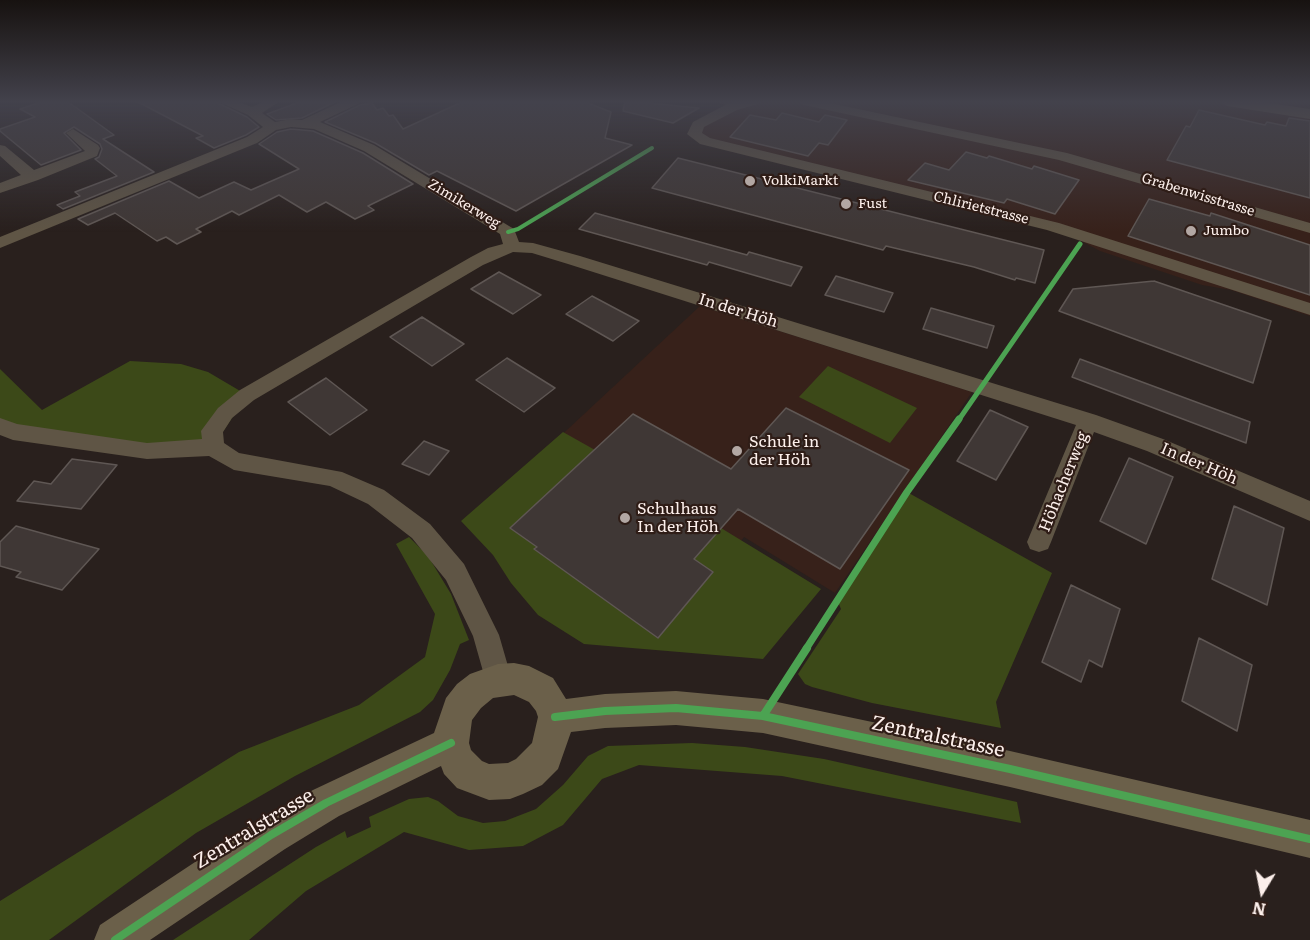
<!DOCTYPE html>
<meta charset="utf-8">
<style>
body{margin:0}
#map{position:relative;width:1310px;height:940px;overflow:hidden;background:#29201d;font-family:Literata,serif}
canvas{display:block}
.north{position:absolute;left:1232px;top:862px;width:60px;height:60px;-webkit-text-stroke:4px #2f1d17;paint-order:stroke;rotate:190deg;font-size:16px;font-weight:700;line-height:24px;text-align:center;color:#fcefeb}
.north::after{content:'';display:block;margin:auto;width:21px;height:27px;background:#fcefeb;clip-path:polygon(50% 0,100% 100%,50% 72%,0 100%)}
</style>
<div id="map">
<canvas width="1310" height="940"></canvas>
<div class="north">N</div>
</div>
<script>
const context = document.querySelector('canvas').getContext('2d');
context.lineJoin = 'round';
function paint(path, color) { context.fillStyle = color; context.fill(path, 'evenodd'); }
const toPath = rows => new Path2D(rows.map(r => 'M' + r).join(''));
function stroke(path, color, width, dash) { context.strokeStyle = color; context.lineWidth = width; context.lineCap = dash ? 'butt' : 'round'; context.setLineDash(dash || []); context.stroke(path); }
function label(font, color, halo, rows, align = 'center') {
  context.font = font + ' Literata,serif'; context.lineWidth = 4.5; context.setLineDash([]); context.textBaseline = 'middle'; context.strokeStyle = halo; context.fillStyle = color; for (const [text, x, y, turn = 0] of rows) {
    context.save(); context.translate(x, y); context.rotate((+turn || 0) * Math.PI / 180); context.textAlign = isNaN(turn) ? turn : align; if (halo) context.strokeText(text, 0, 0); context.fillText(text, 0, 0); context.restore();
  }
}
paint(toPath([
 [714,101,1310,101,1310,316,1231,290,1202,285,1100,251,1053,226,705,141,698,125,731,107],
 [700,306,972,392,835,593,744,537,660,645,480,511]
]), '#37211a');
paint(toPath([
 [130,361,181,364,208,372,247,395,213,447,147,451,0,426,0,369,42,410],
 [828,366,917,408,890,443,799,397],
 [563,432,595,450,510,528,537,547,534,549,658,638,713,572,694,559,721,528,821,589,763,659,584,644,538,615,511,583,493,555,461,521],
 [907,492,1052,573,996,702,1001,728,872,703,812,687,805,684,798,674,841,609,838,602],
 [409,537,428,556,451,594,469,640,460,644,450,670,433,700,420,712,295,776,196,833,49,940,0,940,0,901,239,752,359,705,425,657,435,614,396,544],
 [692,743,745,747,824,759,1017,802,1021,823,782,776,639,765,602,779,563,825,523,846,469,850,404,832,306,891,249,940,173,940,316,847,345,831,347,838,371,827,369,817,409,799,428,797,438,801,458,816,483,823,505,821,536,809,563,785,588,756,608,746]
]), '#3c4918');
const building = toPath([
 [44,101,67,101,114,135,103,139,154,172,63,209,57,205,80,196,75,192,117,176,95,159,99,157,102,149,100,144,74,127,64,133,81,150,41,165,0,131,0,129,35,117,20,109,44,101],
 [136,101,214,101,247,117,259,127,246,135,214,148,196,138,203,136,136,101],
 [302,101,335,102,302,118,276,120,267,114,302,101],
 [464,101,583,101,611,112,605,138,632,145,516,211,437,171,429,175,375,143,325,122,360,105,372,103,377,110,383,108,389,116,393,115,403,129,464,101],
 [625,101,628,101,699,108,673,123,623,111,625,101],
 [1199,110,1265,125,1267,122,1286,126,1289,118,1310,121,1310,198,1167,160,1186,126,1190,127,1199,110],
 [782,113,819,122,825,115,847,120,828,145,819,143,808,156,730,137,750,115,776,120,782,113],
 [291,129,313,131,363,153,413,184,368,206,374,210,355,219,326,202,307,212,279,195,239,215,232,211,196,229,201,232,177,244,166,237,157,241,115,213,88,225,78,219,169,181,199,198,234,182,251,190,299,169,259,144,277,132,291,129],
 [966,152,987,158,989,156,1032,169,1034,166,1079,180,1055,214,1007,199,1004,203,908,180,925,163,949,170,966,152],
 [678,158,1044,250,1035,283,1016,278,1015,280,974,267,886,246,883,250,652,188,678,158],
 [1149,199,1210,216,1211,213,1310,245,1310,295,1128,236,1149,199],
 [595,213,747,255,749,252,802,267,791,286,709,262,707,265,579,229,595,213],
 [499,272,541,295,513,314,471,289,499,272],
 [836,276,893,293,884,312,825,295,836,276],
 [1154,281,1271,321,1253,383,1059,311,1073,289,1154,281],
 [592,296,639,321,613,341,566,314,592,296],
 [931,308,994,326,987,348,923,329,931,308],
 [422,317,464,344,432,366,390,337,422,317],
 [507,358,555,388,524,412,476,380,507,358],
 [1080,359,1250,422,1246,443,1072,377,1080,359],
 [326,378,367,410,330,435,288,402,326,378],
 [786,408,909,470,840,569,738,509,694,559,713,572,658,638,534,549,537,547,510,528,633,414,731,469,786,408],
 [990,410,1028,427,996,480,957,461,990,410],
 [424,441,449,451,429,475,402,464,424,441],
 [1129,458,1173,477,1146,544,1100,521,1129,458],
 [72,459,117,465,81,509,17,501,34,481,51,484,72,459],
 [1234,506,1284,528,1267,605,1212,579,1234,506],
 [16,526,99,549,62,590,16,577,21,572,0,566,0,542,16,526],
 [1071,585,1120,609,1102,667,1089,660,1081,682,1042,662,1071,585],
 [1199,638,1252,665,1237,731,1182,701,1199,638]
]);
paint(building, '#3f3735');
stroke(building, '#5f5754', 1.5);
paint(toPath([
 [217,101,235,101,252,107,265,101,280,101,262,113,275,122,291,119,302,120,343,101,359,101,358,104,320,122,374,145,514,229,519,242,533,243,580,256,1096,415,1163,439,1310,501,1310,521,1147,451,1094,432,1051,542,1048,549,1039,552,1030,549,1027,542,1076,425,568,264,532,253,513,252,483,265,254,400,232,418,223,432,224,443,239,453,342,472,384,490,430,524,464,564,499,635,512,680,508,689,498,693,488,689,473,636,446,580,412,538,368,504,330,486,234,470,209,456,147,459,13,440,0,435,0,418,17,424,147,443,202,439,201,431,218,408,240,390,471,257,488,248,503,244,500,234,364,151,314,129,291,127,276,130,257,143,0,248,0,237,247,137,263,127,248,115,217,101],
 [740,101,760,101,758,104,737,110,704,127,702,133,710,138,1059,223,1310,303,1310,315,1047,230,700,144,687,134,693,122,727,104,740,101],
 [797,101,820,101,1067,153,1310,223,1310,233,1059,160,804,105,797,101],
 [73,129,98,145,100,148,97,156,38,180,0,193,0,183,21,175,0,156,0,145,5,146,34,170,85,151,66,133,73,129]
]), '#5f5545');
paint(toPath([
 [1219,101,1255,101,1310,109,1310,119,1227,106,1219,101],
 [514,663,529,666,553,678,566,699,605,694,676,691,763,699,1010,751,1310,820,1310,858,1010,787,763,733,676,725,605,728,571,732,558,769,542,785,523,794,510,799,489,800,457,788,444,774,441,766,339,816,285,849,150,940,94,940,100,925,257,821,313,790,434,733,446,698,457,684,470,674,498,664,514,663],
 [514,695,529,702,536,711,538,717,532,743,516,759,508,763,489,764,482,761,471,750,469,743,472,720,481,708,493,698,514,695]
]), '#6b604a');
stroke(toPath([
 [508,232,518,229,652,148]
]), '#4ca352', 4);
stroke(toPath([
 [958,421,1080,244]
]), '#4ca352', 5);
stroke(toPath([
 [806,649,907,492,959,419]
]), '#4ca352', 7);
stroke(toPath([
 [763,716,807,648],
 [555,717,605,711,676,708,763,716,1010,769,1310,839],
 [115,940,271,835,326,803,451,743]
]), '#4ca352', 8);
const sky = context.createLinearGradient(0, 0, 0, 232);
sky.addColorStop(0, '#171210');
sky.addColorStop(0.44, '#43424c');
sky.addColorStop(1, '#43424c00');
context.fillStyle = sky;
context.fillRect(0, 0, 1310, 232);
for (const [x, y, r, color] of [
 [750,181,6,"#b2a7a3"],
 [846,204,6,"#b2a7a3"],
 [1191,231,6,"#b2a7a3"],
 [737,451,6,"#b2a7a3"],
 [625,518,6,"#b2a7a3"]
]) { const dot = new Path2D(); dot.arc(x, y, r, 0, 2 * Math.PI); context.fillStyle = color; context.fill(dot); stroke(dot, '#2f1d17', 2); }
label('14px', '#fcefeb', '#2f1d17', [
 ["VolkiMarkt",762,181],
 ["Fust",858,204],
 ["Jumbo",1203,231]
], 'left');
label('14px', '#fcefeb', '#2f1d17', [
 ["Grabenwisstrasse",1198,195,17],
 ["Zimikerweg",464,204,31],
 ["Chlirietstrasse",981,208,14]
]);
label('16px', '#fcefeb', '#2f1d17', [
 ["In der Höh",738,311,17],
 ["In der Höh",1199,464,23],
 ["Höhacherweg",1064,482,-68]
]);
label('16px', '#fcefeb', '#2f1d17', [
 ["Schule in",749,442],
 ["der Höh",749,460],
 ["Schulhaus",637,509],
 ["In der Höh",637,527]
], 'left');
label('20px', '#fcefeb', '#2f1d17', [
 ["Zentralstrasse",938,737,12],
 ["Zentralstrasse",254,829,-31]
]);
</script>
